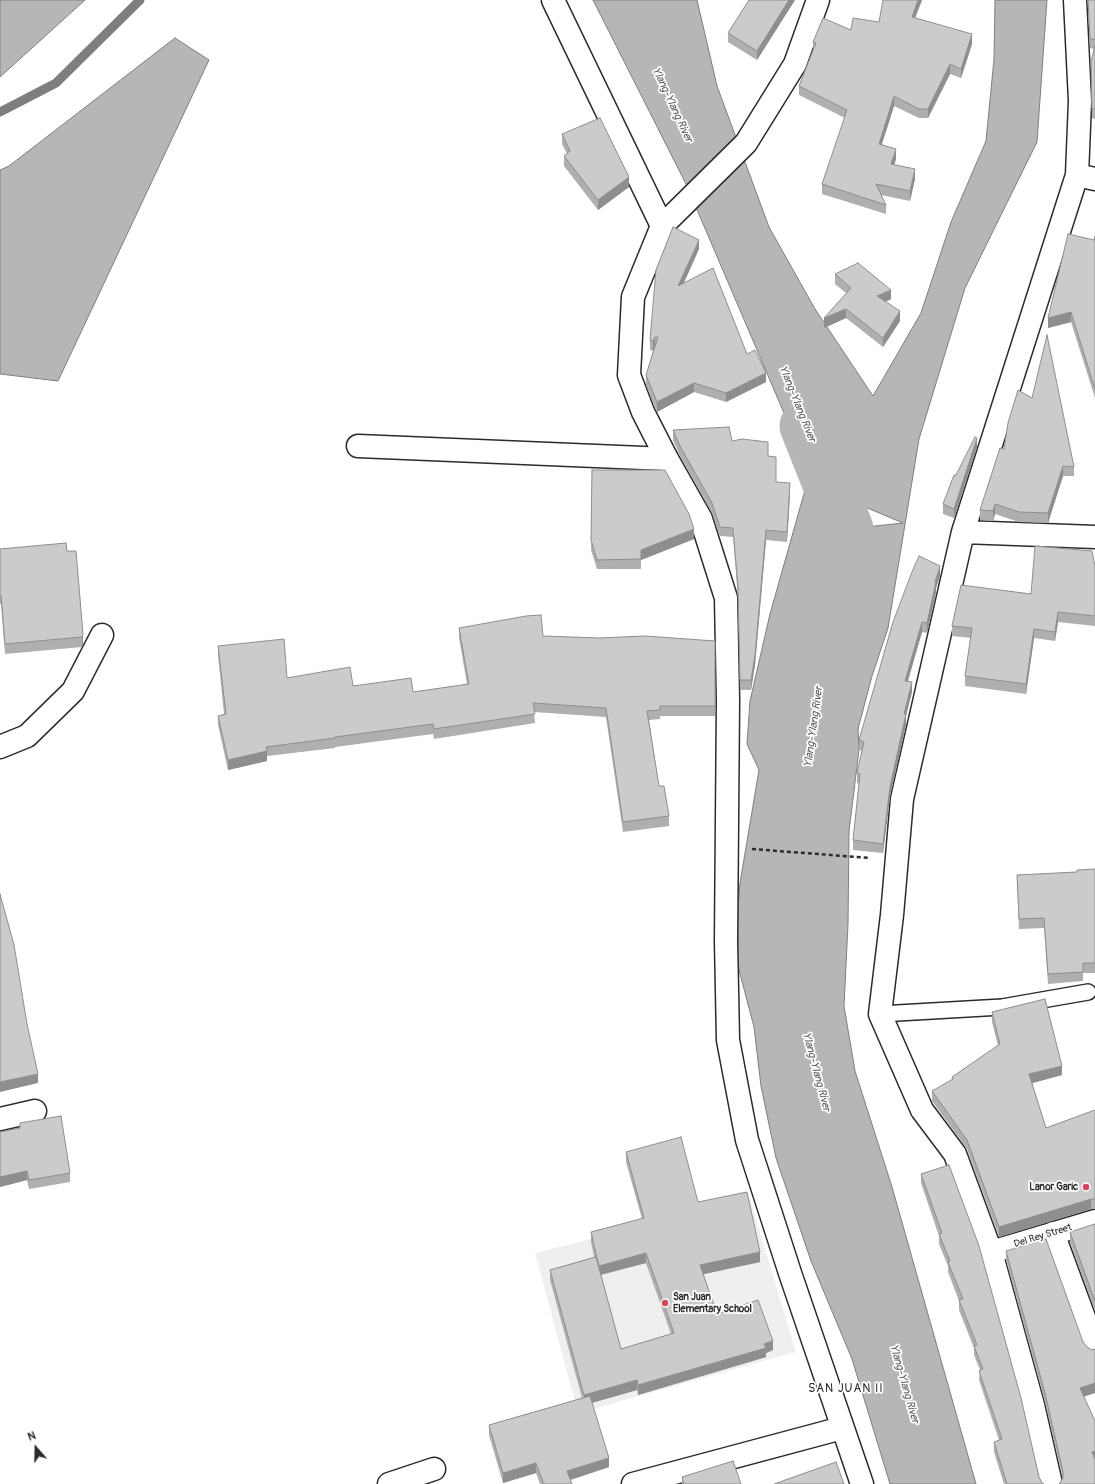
<!DOCTYPE html>
<style>
body{margin:0}
#map{position:relative;width:1095px;height:1484px;overflow:hidden;background:#fff;font-family:Pangolin,sans-serif}
canvas{display:block}
.north{position:absolute;left:16px;top:1428px;width:40px;height:40px;-webkit-text-stroke:3px #fff;paint-order:stroke;rotate:340deg;font-size:11px;font-weight:700;line-height:16px;text-align:center;color:#2b2b2b}
.north::after{content:'';display:block;margin:auto;width:14px;height:18px;background:#2b2b2b;clip-path:polygon(50% 0,100% 100%,50% 72%,0 100%)}
</style>
<div id="map">
<canvas width="1095" height="1484"></canvas>
<div class="north">N</div>
</div>
<script>
const context = document.querySelector('canvas').getContext('2d');
context.lineJoin = 'round';
function paint(path, color) { context.fillStyle = color; context.fill(path, 'evenodd'); }
const toPath = rows => new Path2D(rows.map(r => 'M' + r).join(''));
function stroke(path, color, width, dash) { context.strokeStyle = color; context.lineWidth = width; context.lineCap = dash ? 'butt' : 'round'; context.setLineDash(dash || []); context.stroke(path); }
function label(font, color, halo, rows, align = 'center') {
  context.font = font + ' Pangolin,sans-serif'; context.lineWidth = 3.5; context.setLineDash([]); context.textBaseline = 'middle'; context.strokeStyle = halo; context.fillStyle = color; for (const [text, x, y, turn = 0] of rows) {
    context.save(); context.translate(x, y); context.rotate((+turn || 0) * Math.PI / 180); context.textAlign = isNaN(turn) ? turn : align; if (halo) context.strokeText(text, 0, 0); context.fillText(text, 0, 0); context.restore();
  }
}
paint(toPath([
 [750,1199,796,1352,578,1413,535,1253]
]), '#efefef');
const water = toPath([
 [0,0,85,0,0,77,0,0],
 [593,0,697,0,717,86,769,227,815,309,873,396,921,313,951,222,986,141,994,59,995,0,1047,0,1037,142,965,288,919,439,888,628,872,676,858,729,859,750,849,831,848,924,844,1006,855,1071,892,1187,976,1484,890,1484,852,1359,811,1261,776,1158,761,1086,754,1027,734,951,740,883,759,770,747,744,750,701,770,614,807,483,806,478,787,420,686,184,593,0],
 [808,483,903,523,848,529,808,483],
 [175,38,209,60,58,381,0,374,0,170,9,166,175,38]
]);
paint(water, '#b6b6b6');
stroke(water, '#7e7e7e', 1);
stroke(toPath([
 [0,112,56,83,140,0]
]), '#7e7e7e', 9);
stroke(toPath([
 [806,426,847,529,835,602]
]), '#b6b6b6', 53);
const lane = toPath([
 [880,1014,1002,1007,1088,992]
]);
const street = toPath([
 [553,0,662,226],
 [1077,175,1095,179],
 [358,446,667,459],
 [963,532,1095,537],
 [0,747,27,736,73,691,102,635],
 [0,1119,35,1111],
 [1053,1233,1095,1347],
 [991,1252,1095,1221],
 [389,1484,434,1469],
 [633,1484,842,1428],
 [1051,1484,1033,1405,991,1252,955,1154,922,1110,880,1014,892,915,902,799,963,532,1077,175,1080,101,1075,0]
]);
const secondary = toPath([
 [818,0,795,64,746,143,662,226,633,297,629,375,643,412,667,459,701,519,726,598,728,700,726,941,728,1040,747,1140,790,1273,862,1484]
]);
stroke(lane, '#2b2b2b', 18);
stroke(street, '#2b2b2b', 25);
stroke(secondary, '#2b2b2b', 25);
stroke(toPath([
 [752,849,870,858]
]), '#2b2b2b', 2.5, [4, 3]);
stroke(lane, '#fff', 15);
stroke(street, '#fff', 22);
stroke(secondary, '#fff', 22);
paint(toPath([
 [749,0,795,0,757,60,728,42,728,33],
 [883,0,922,0,915,18,972,44,961,78,950,74,928,118,919,118,894,106,882,144,896,159,894,165,915,179,910,201,881,195,886,205,886,214,822,194,822,184,845,118,799,95,799,86,813,50,813,42,879,22],
 [1088,0,1095,0,1095,119,1092,118,1091,72,1094,49,1090,48],
 [562,134,629,187,598,210,564,166,564,156,567,154,562,144],
 [1095,236,1095,398,1071,322,1048,328,1094,240],
 [699,249,684,283,747,354,766,382,726,402,694,392,657,412,646,385,646,375,653,351,650,350,650,340],
 [835,274,891,299,885,302,900,321,883,347,846,318,824,328,846,293,835,284],
 [673,430,732,441,768,456,776,482,790,493,787,542,766,540,755,665,751,690,740,690,738,598,733,537,720,536,712,513,680,456,673,440],
 [977,447,954,518,943,514,943,504,956,475],
 [1004,449,1074,467,1074,476,1063,476,1048,523,1019,522,995,514,993,521,980,520,980,510],
 [592,470,694,539,641,560,641,569,597,569,591,550],
 [0,549,67,551,83,644,82,647,5,654,1,604,0,604],
 [1095,566,1095,626,1058,622,1055,641,1034,638,1026,694,965,686,965,676,971,638,952,636,952,626],
 [940,576,936,588,936,592,927,633,922,632,908,681,912,692,906,714,906,724,890,796,883,853,853,850,853,840,859,784,857,783,857,773,862,751,859,750,859,740],
 [459,628,543,636,599,638,715,641,715,716,660,716,660,719,649,720,659,786,669,816,669,826,623,832,606,717,534,712,535,723,434,739,433,734,335,747,335,748,267,756,267,761,228,770,218,725,218,716,224,714,218,655,218,646,287,678,413,692,467,684,459,638],
 [1095,869,1095,973,1083,973,1083,981,1048,984,1044,928,1019,929,1017,875,1077,872],
 [992,1012,1062,1075,1032,1083,1046,1128,1095,1110,1095,1209,1091,1209,999,1237,967,1149,932,1101,932,1091,952,1080,952,1077,998,1046,992,1022],
 [20,1123,70,1173,70,1182,29,1189,27,1180,0,1187,0,1132,20,1128],
 [626,1152,698,1202,760,1262,703,1274,717,1314,773,1350,766,1353,766,1357,638,1395,637,1390,592,1403,609,1467,570,1480,572,1484,540,1484,536,1473,503,1483,489,1435,489,1425,582,1398,550,1280,550,1270,594,1257,591,1242,591,1232,642,1219,626,1162],
 [646,1263,671,1334,621,1349,601,1275],
 [921,1174,1039,1477,1042,1483,1044,1484,1004,1484,994,1452,994,1442,999,1440,979,1380,980,1370,974,1355,974,1348,959,1310,959,1301,948,1272,948,1266,939,1244,939,1236,921,1183],
 [1095,1224,1095,1311,1070,1242,1070,1232],
 [1006,1251,1083,1342,1087,1347,1092,1350,1095,1349,1095,1393,1083,1396,1063,1479,1045,1402,1006,1260],
 [682,1477,741,1484,682,1484]
]), '#afafaf');
paint(toPath([
 [789,0,795,0,757,60,757,51],
 [918,0,922,0,912,26,912,17],
 [972,34,972,44,961,78,961,69],
 [950,64,950,74,928,118,928,109],
 [894,96,894,106,879,153,879,144],
 [896,149,896,159,891,174,891,164],
 [915,169,915,179,910,201,910,191],
 [629,177,629,187,598,210,598,200],
 [699,240,699,249,678,295,678,286],
 [891,290,891,299,877,306,877,296],
 [846,309,846,318,824,328,824,318],
 [900,311,900,321,883,347,883,338],
 [1071,312,1071,322,1048,328,1048,318],
 [655,337,655,347,653,351,653,341],
 [766,373,766,382,726,402,726,393],
 [694,383,694,392,657,412,657,402],
 [977,438,977,447,954,518,954,509],
 [1063,466,1063,476,1048,523,1048,513],
 [790,483,790,493,787,542,787,532],
 [995,504,995,514,993,521,993,511],
 [694,529,694,539,641,560,641,550],
 [766,530,766,540,755,665,751,690,751,680],
 [940,566,940,576,936,588,936,592,927,633,927,623,935,582],
 [1058,612,1058,622,1055,641,1055,632],
 [922,622,922,632,905,690,905,681],
 [1034,629,1034,638,1026,694,1026,684],
 [83,634,83,644,82,647,82,637],
 [912,682,912,692,904,724,904,714],
 [906,714,906,724,890,796,883,853,883,844,890,787],
 [267,751,267,761,228,770,228,760],
 [1062,1066,1062,1075,1029,1084,1029,1074],
 [38,1074,38,1083,0,1092,0,1082],
 [27,1171,27,1180,0,1187,0,1177],
 [1091,1199,1091,1209,999,1237,999,1227],
 [760,1252,760,1262,700,1275,700,1265],
 [646,1253,646,1263,599,1275,599,1266],
 [773,1341,773,1350,766,1353,766,1357,638,1395,638,1385],
 [637,1380,637,1390,584,1405,584,1395],
 [1095,1383,1095,1393,1080,1398,1080,1388],
 [1095,1451,1095,1460,1092,1452],
 [609,1458,609,1467,567,1481,567,1471],
 [536,1463,536,1473,503,1483,503,1473]
]), '#8e8e8e');
const building = toPath([
 [749,0,789,0,757,51,728,33,749,0],
 [883,0,918,0,912,17,972,34,961,69,950,64,928,109,919,109,894,96,879,144,896,149,891,164,915,169,910,191,876,184,886,205,822,184,847,110,799,86,816,43,813,42,823,18,851,30,853,18,879,22,883,0],
 [1088,0,1095,0,1095,40,1090,38,1088,0],
 [1095,45,1095,109,1092,109,1091,62,1095,45],
 [600,118,629,177,598,200,564,156,570,151,562,134,600,118],
 [673,227,699,240,678,286,713,268,747,354,755,350,766,373,726,393,694,383,657,402,646,375,658,337,655,337,653,341,650,340,656,270,673,227],
 [1068,234,1094,240,1095,236,1095,389,1071,312,1048,318,1068,234],
 [858,263,891,290,877,296,900,311,883,338,846,309,824,318,851,288,835,274,858,263],
 [1047,335,1074,467,1063,466,1048,513,1019,512,995,504,993,511,980,510,1000,448,1004,449,1008,423,1018,390,1032,398,1047,335],
 [729,427,732,441,742,439,768,442,768,456,776,457,776,482,790,483,787,532,766,530,755,655,751,680,740,680,738,588,733,528,720,527,712,503,680,446,673,430,729,427],
 [975,437,977,438,954,509,943,504,954,475,956,475,975,437],
 [592,470,665,470,689,514,694,529,641,550,641,559,597,560,591,540,592,470],
 [66,543,67,551,76,551,83,634,82,637,5,644,1,595,0,595,0,549,66,543],
 [1035,546,1092,551,1095,566,1095,616,1058,612,1055,632,1034,629,1026,684,965,676,972,628,952,626,961,585,1031,594,1035,546],
 [919,556,940,566,935,582,936,582,927,623,922,622,905,681,912,682,904,714,906,714,890,787,883,844,853,840,860,774,857,773,864,742,859,740,893,622,912,572,919,556],
 [541,615,543,636,599,638,645,636,715,641,715,706,660,706,660,710,647,711,659,786,664,786,669,816,623,822,606,708,533,703,535,714,434,729,433,724,335,737,335,738,266,747,267,751,228,760,218,716,226,714,218,646,284,639,287,678,350,667,353,686,411,678,413,692,469,684,459,628,526,616,541,615],
 [1095,869,1095,963,1083,963,1083,972,1048,974,1044,918,1019,919,1017,875,1077,872,1077,870,1095,869],
 [0,894,14,945,27,1024,38,1074,0,1082,0,894],
 [1045,999,1062,1066,1029,1074,1046,1128,1095,1110,1095,1199,1091,1199,999,1227,967,1140,932,1091,953,1079,952,1077,1000,1044,992,1012,1045,999],
 [61,1116,70,1173,29,1180,27,1171,0,1177,0,1132,20,1128,20,1123,61,1116],
 [681,1137,698,1202,747,1192,760,1252,700,1265,717,1314,758,1300,773,1341,764,1344,766,1348,638,1385,637,1380,584,1395,550,1270,596,1257,621,1349,674,1333,646,1253,599,1266,591,1232,644,1218,626,1152,681,1137],
 [949,1165,979,1246,1021,1398,1039,1477,1042,1483,1044,1484,1007,1484,994,1442,1002,1439,979,1371,983,1369,974,1346,977,1345,959,1300,963,1299,948,1262,950,1261,939,1234,942,1233,921,1174,949,1165],
 [1095,1224,1095,1301,1070,1232,1095,1224],
 [1046,1239,1083,1342,1087,1347,1092,1350,1095,1349,1095,1383,1080,1388,1095,1421,1095,1451,1092,1452,1095,1460,1095,1484,1059,1484,1063,1478,1063,1472,1045,1393,1006,1251,1046,1239],
 [590,1396,609,1458,567,1471,572,1484,544,1484,536,1463,503,1473,489,1425,590,1396],
 [733,1461,741,1484,684,1484,682,1477,733,1461],
 [836,1462,844,1484,774,1484,836,1462]
]);
paint(building, '#cbcbcb');
stroke(building, '#8e8e8e', 1);
for (const [x, y, r, color] of [
 [1086,1187,4,"#d1495b"],
 [665,1303,4,"#d1495b"]
]) { const dot = new Path2D(); dot.arc(x, y, r, 0, 2 * Math.PI); context.fillStyle = color; context.fill(dot); stroke(dot, '#fff', 1.5); }
label('bold 10px', '#2b2b2b', '#fff', [
 ["Lanor Garic",1078,1187],
 ["San Juan",673,1297,"left"],
 ["Elementary School",673,1309,"left"]
], 'right');
label('10px', '#2b2b2b', '#fff', [
 ["Del Rey Street",1043,1236,-17]
]);
label('italic 11px', '#5c5c5c', '#fff', [
 ["Ylang-Ylang River",672,105,65],
 ["Ylang-Ylang River",797,404,68],
 ["Ylang-Ylang River",814,727,-82],
 ["Ylang-Ylang River",816,1072,75],
 ["Ylang-Ylang River",904,1384,74]
]);
context.letterSpacing = '1px';
label('12px', '#2b2b2b', '#fff', [
 ["SAN JUAN II",846,1389]
]);
context.letterSpacing = '0px';
</script>
